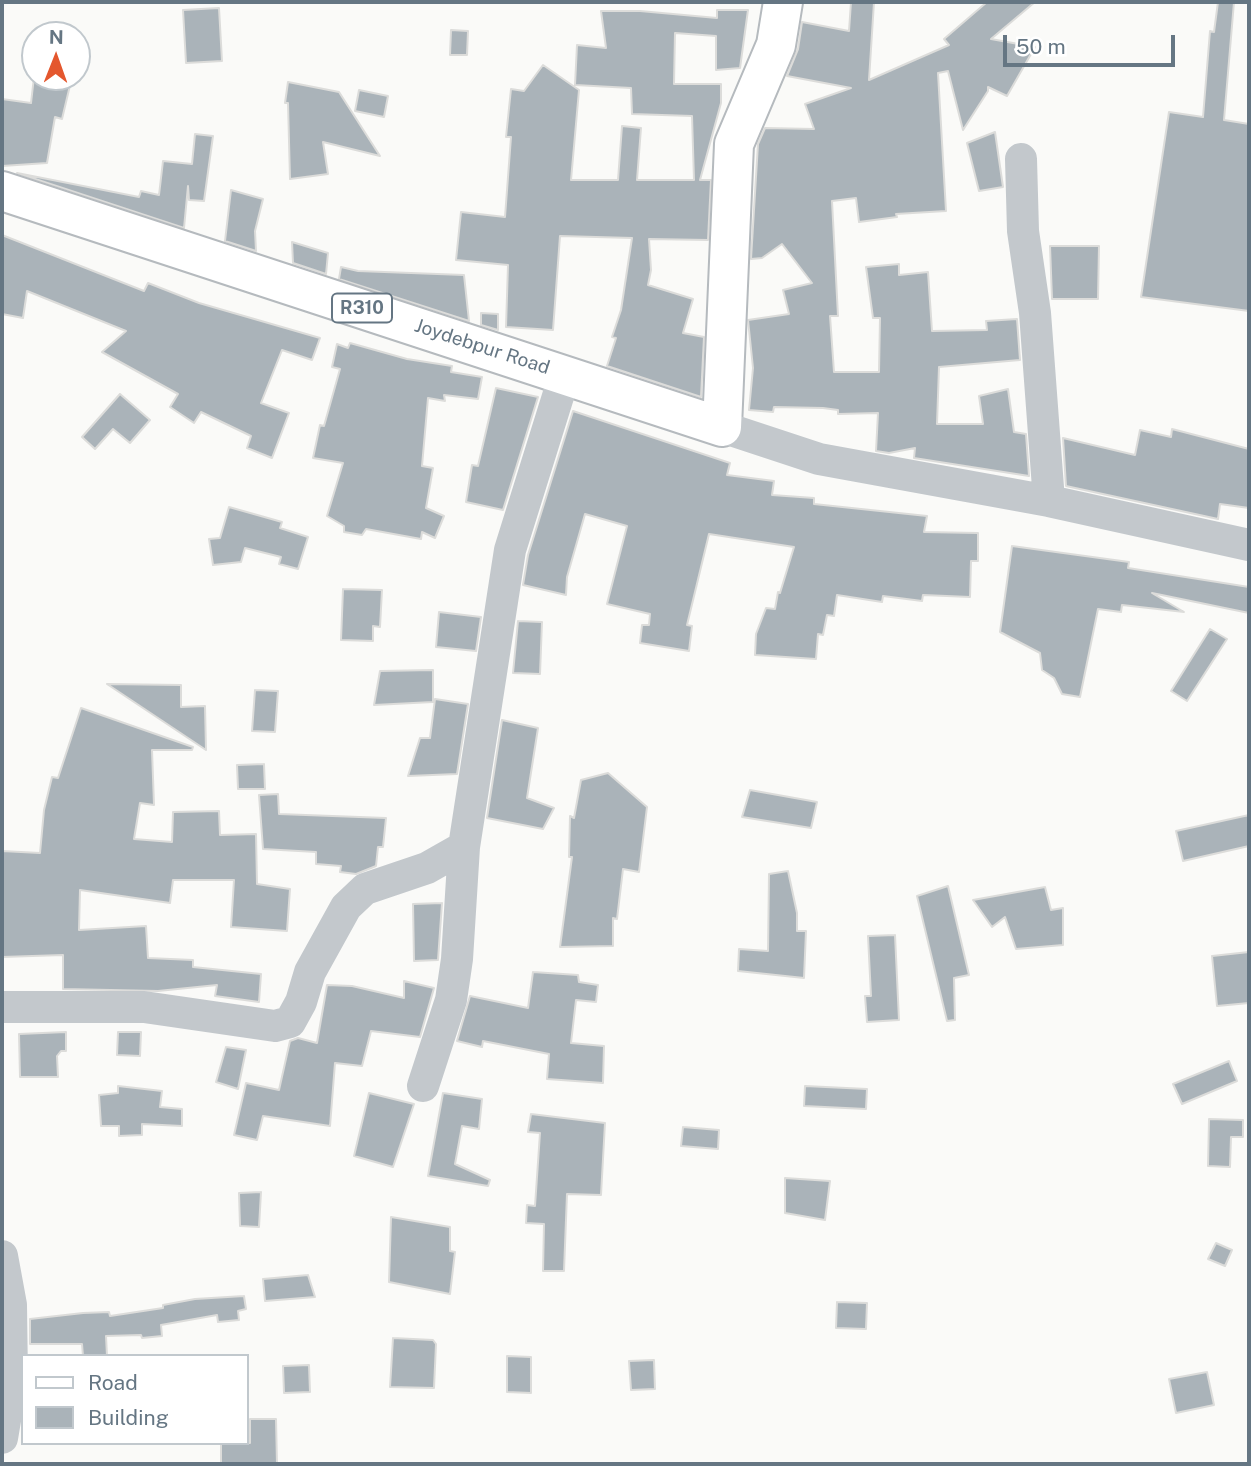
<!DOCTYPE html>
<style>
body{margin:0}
#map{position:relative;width:1251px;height:1466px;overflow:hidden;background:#fafaf8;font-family:"Public Sans",sans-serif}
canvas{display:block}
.frame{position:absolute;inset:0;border:4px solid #657683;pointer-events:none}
.legend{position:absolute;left:21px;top:1354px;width:228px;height:91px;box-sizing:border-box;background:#fff;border:2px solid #c1c8cd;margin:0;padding:9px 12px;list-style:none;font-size:21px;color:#657683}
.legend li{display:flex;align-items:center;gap:14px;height:35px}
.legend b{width:35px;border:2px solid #c1c8cd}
.north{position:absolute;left:21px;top:21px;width:70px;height:70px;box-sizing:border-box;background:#fff;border:2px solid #c1c8cd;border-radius:50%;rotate:1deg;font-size:19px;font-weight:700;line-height:28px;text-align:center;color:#657683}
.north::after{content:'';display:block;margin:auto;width:24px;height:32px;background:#e4572e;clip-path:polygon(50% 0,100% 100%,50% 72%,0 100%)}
.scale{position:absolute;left:1003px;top:35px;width:172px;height:32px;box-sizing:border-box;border:4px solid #657683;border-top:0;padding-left:9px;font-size:21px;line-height:24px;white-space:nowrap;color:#657683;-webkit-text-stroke:5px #fff;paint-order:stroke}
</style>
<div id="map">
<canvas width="1251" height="1466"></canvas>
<div class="frame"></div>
<ul class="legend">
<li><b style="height:9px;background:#fff"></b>Road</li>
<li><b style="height:19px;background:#aab3b9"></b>Building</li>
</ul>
<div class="north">N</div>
<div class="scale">50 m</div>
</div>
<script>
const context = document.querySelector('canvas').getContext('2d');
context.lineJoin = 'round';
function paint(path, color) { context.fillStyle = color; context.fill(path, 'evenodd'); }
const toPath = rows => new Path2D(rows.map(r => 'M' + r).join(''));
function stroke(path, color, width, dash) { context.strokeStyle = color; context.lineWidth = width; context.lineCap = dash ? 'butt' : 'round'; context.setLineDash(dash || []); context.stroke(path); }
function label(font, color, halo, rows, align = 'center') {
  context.font = font + ' "Public Sans",sans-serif'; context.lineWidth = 7; context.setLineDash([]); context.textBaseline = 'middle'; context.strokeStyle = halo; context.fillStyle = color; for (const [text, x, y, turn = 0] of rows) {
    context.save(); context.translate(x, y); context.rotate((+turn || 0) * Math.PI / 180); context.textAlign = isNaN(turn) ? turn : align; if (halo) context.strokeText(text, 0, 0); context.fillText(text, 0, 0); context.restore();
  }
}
const building = toPath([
 [851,2,874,2,869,80,949,45,944,39,987,2,1035,2,991,39,1035,47,1007,96,988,87,988,91,963,130,948,71,938,73,946,211,896,214,897,217,859,222,856,198,832,201,838,316,830,316,834,372,879,372,880,318,873,318,866,267,899,264,899,275,928,272,932,331,987,330,986,321,1017,319,1020,360,939,367,937,424,983,424,979,396,1008,389,1014,432,1026,434,1029,476,914,458,915,448,889,453,876,451,878,413,838,414,838,410,823,408,774,407,773,412,749,410,753,368,748,320,789,314,783,290,812,283,782,244,762,258,751,259,758,144,765,128,814,129,805,104,851,88,787,76,798,49,802,22,849,31,851,2],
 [1218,2,1234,2,1224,120,1249,124,1249,311,1141,297,1169,112,1203,117,1210,31,1214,32,1218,2],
 [219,8,222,61,186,63,183,10,219,8],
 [717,10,748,10,740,68,716,70,716,36,675,33,674,84,721,84,721,103,700,180,711,180,708,240,649,239,651,270,648,285,693,299,683,333,704,337,701,397,607,366,616,338,612,337,621,310,632,238,560,236,553,330,506,327,508,265,456,260,461,212,505,217,511,137,506,137,511,89,524,91,543,65,579,90,571,180,618,180,622,126,641,128,637,180,694,180,692,116,632,114,631,88,575,85,577,45,606,48,601,11,640,11,717,18,717,10],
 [451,30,468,31,467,55,450,55,451,30],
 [34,77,72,77,62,119,55,117,47,163,2,166,2,99,31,103,34,77],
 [288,82,339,92,380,156,323,142,328,174,290,179,288,103,285,103,288,82],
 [359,90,388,96,384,117,355,111,359,90],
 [995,132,1003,187,979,191,967,143,995,132],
 [195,134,213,136,204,201,189,200,188,186,184,228,17,173,139,197,141,191,159,195,163,161,192,164,195,134],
 [231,190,263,199,255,231,256,251,225,241,231,190],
 [2,235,144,291,148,283,199,303,320,338,312,360,282,350,261,403,289,413,272,458,247,448,251,436,201,412,194,423,170,407,178,394,102,352,126,331,27,291,23,318,2,314,2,235],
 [292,242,328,253,326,274,293,263,292,242],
 [1050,246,1099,246,1098,299,1052,299,1050,246],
 [341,267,358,271,464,275,469,321,339,279,341,267],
 [481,313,498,314,498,330,481,325,481,313],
 [350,343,407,359,452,366,451,372,482,377,478,399,444,395,445,401,428,398,422,466,433,468,426,508,444,516,435,538,422,532,421,539,366,529,362,535,344,532,344,526,327,516,343,463,313,458,320,425,324,426,340,369,332,367,337,344,348,348,350,343],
 [496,388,538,397,503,510,466,502,472,465,478,466,496,388],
 [120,394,150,420,130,443,113,429,95,449,82,437,120,394],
 [573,411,730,463,727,475,774,481,772,495,814,498,814,504,927,516,924,532,978,533,978,561,971,561,970,597,923,595,922,601,883,596,882,602,837,595,834,616,827,615,823,635,818,634,816,659,755,655,756,634,766,608,775,609,778,592,780,593,794,547,709,534,687,625,692,626,689,651,640,643,642,625,649,625,650,614,607,604,627,526,585,514,567,577,566,595,523,585,528,555,573,411],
 [1172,429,1249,449,1249,508,1220,504,1218,519,1066,486,1063,438,1135,455,1140,430,1171,437,1172,429],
 [229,507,282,522,280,528,308,537,298,569,279,564,281,557,245,548,241,562,213,565,209,539,220,538,229,507],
 [1012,546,1129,562,1128,568,1249,587,1249,613,1152,593,1184,612,1122,605,1121,612,1098,609,1080,697,1062,694,1054,678,1042,670,1040,653,1000,632,1012,546],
 [343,589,382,590,380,627,373,626,373,641,341,640,343,589],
 [439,612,481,617,476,651,436,647,439,612],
 [518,621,542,622,540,674,513,673,518,621],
 [1210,629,1227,639,1187,701,1171,691,1210,629],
 [433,670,433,702,374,705,380,671,433,670],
 [107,684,181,685,181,707,205,706,206,750,107,684],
 [255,690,278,691,275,732,252,731,255,690],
 [435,699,468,704,457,774,408,776,420,738,430,738,435,699],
 [81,708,193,747,192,750,152,750,154,805,140,803,134,839,172,842,173,812,219,811,220,835,256,834,257,884,290,889,287,931,231,927,234,880,173,880,170,903,80,890,79,930,146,926,148,958,193,960,193,967,261,974,259,1002,215,996,217,985,158,991,63,989,63,955,2,957,2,851,40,853,44,810,52,777,58,778,81,708],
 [502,720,538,728,527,798,554,808,543,829,487,818,502,720],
 [264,764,265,789,238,789,237,765,264,764],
 [608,773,647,807,639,872,623,869,617,919,613,918,613,946,560,947,572,857,569,857,570,816,574,818,581,780,608,773],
 [750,790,817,802,811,828,742,817,750,790],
 [278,794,279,814,386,818,383,847,378,847,376,866,356,874,340,872,341,866,316,864,316,852,263,849,259,795,278,794],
 [1249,815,1249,846,1183,861,1176,831,1249,815],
 [788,871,797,913,797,931,806,931,804,978,738,971,739,949,768,951,769,874,788,871],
 [948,886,969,975,954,978,955,1020,947,1021,917,896,948,886],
 [1045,887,1051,910,1063,908,1063,945,1016,949,1005,917,992,927,973,900,1045,887],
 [442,903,438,960,414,961,413,904,442,903],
 [895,935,899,1020,867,1022,865,996,871,996,868,936,895,935],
 [1249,952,1249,1003,1217,1006,1212,956,1249,952],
 [533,972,578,975,579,982,598,985,596,1002,576,1000,571,1043,604,1046,603,1083,547,1079,549,1054,483,1041,482,1047,457,1041,470,996,528,1008,533,972],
 [404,981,434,988,420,1037,371,1031,362,1066,335,1063,330,1126,263,1116,257,1140,234,1135,246,1083,279,1090,290,1041,298,1038,317,1043,327,985,352,986,404,998,404,981],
 [66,1032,66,1051,61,1051,57,1056,58,1077,20,1077,19,1034,66,1032],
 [118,1032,141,1032,140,1056,117,1055,118,1032],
 [226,1047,246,1050,238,1089,216,1082,226,1047],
 [1229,1061,1237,1081,1182,1104,1173,1084,1229,1061],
 [118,1086,162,1091,160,1107,182,1109,182,1126,142,1124,142,1135,119,1136,119,1126,101,1126,99,1095,118,1093,118,1086],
 [805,1086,867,1089,866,1109,804,1106,805,1086],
 [369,1093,414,1104,393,1167,354,1156,369,1093],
 [443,1093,482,1099,479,1129,462,1126,455,1164,490,1180,488,1186,428,1176,443,1093],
 [531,1114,605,1123,601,1195,567,1194,564,1271,543,1271,544,1224,526,1223,527,1205,535,1206,540,1133,528,1132,531,1114],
 [1209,1119,1243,1120,1243,1137,1231,1137,1230,1167,1208,1166,1209,1119],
 [683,1127,719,1130,718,1149,681,1146,683,1127],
 [785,1178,830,1181,825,1220,785,1213,785,1178],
 [261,1192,259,1227,240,1226,239,1193,261,1192],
 [391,1217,450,1227,450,1251,455,1252,450,1294,389,1282,391,1217],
 [1216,1243,1232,1250,1225,1266,1208,1259,1216,1243],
 [308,1275,315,1297,265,1301,263,1279,308,1275],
 [244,1296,246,1309,238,1311,239,1320,218,1322,217,1315,161,1325,162,1336,142,1338,141,1335,106,1336,107,1356,83,1356,82,1344,30,1344,30,1319,83,1313,109,1312,110,1316,163,1308,163,1305,195,1299,244,1296],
 [837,1302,867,1303,866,1329,836,1328,837,1302],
 [393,1338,433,1340,436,1344,434,1388,390,1387,393,1338],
 [507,1356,531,1357,531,1393,507,1392,507,1356],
 [654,1360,655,1389,631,1390,629,1361,654,1360],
 [309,1365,310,1392,284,1393,283,1366,309,1365],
 [1207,1372,1214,1405,1176,1413,1169,1379,1207,1372],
 [250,1419,276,1419,277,1464,221,1464,221,1443,250,1443,250,1419]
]);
paint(building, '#aab3b9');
stroke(building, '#dcdcda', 2);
const major = toPath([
 [2,191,722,427,734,144,776,45,783,2]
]);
stroke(major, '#b5babe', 42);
stroke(toPath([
 [1021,159,1023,231,1035,313,1049,501],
 [722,427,819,459,1049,501,1249,545],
 [2,1007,144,1007,275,1026,290,1022,301,1002,310,972,346,907,365,889,427,868,464,847],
 [423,1086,451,1000,457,959,464,847,510,550,565,374],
 [2,1256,11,1305,12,1379,2,1438]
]), '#c3c8cc', 32);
stroke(major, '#fff', 38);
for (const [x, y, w] of [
 [362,308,60]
]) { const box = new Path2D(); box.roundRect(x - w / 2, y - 14.5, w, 29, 5); context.fillStyle = '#fff'; context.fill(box); stroke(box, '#657683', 2); }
label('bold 18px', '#657683', null, [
 ["R310",362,308]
]);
label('19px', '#657683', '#fff', [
 ["Joydebpur Road",482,347,18]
]);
</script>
